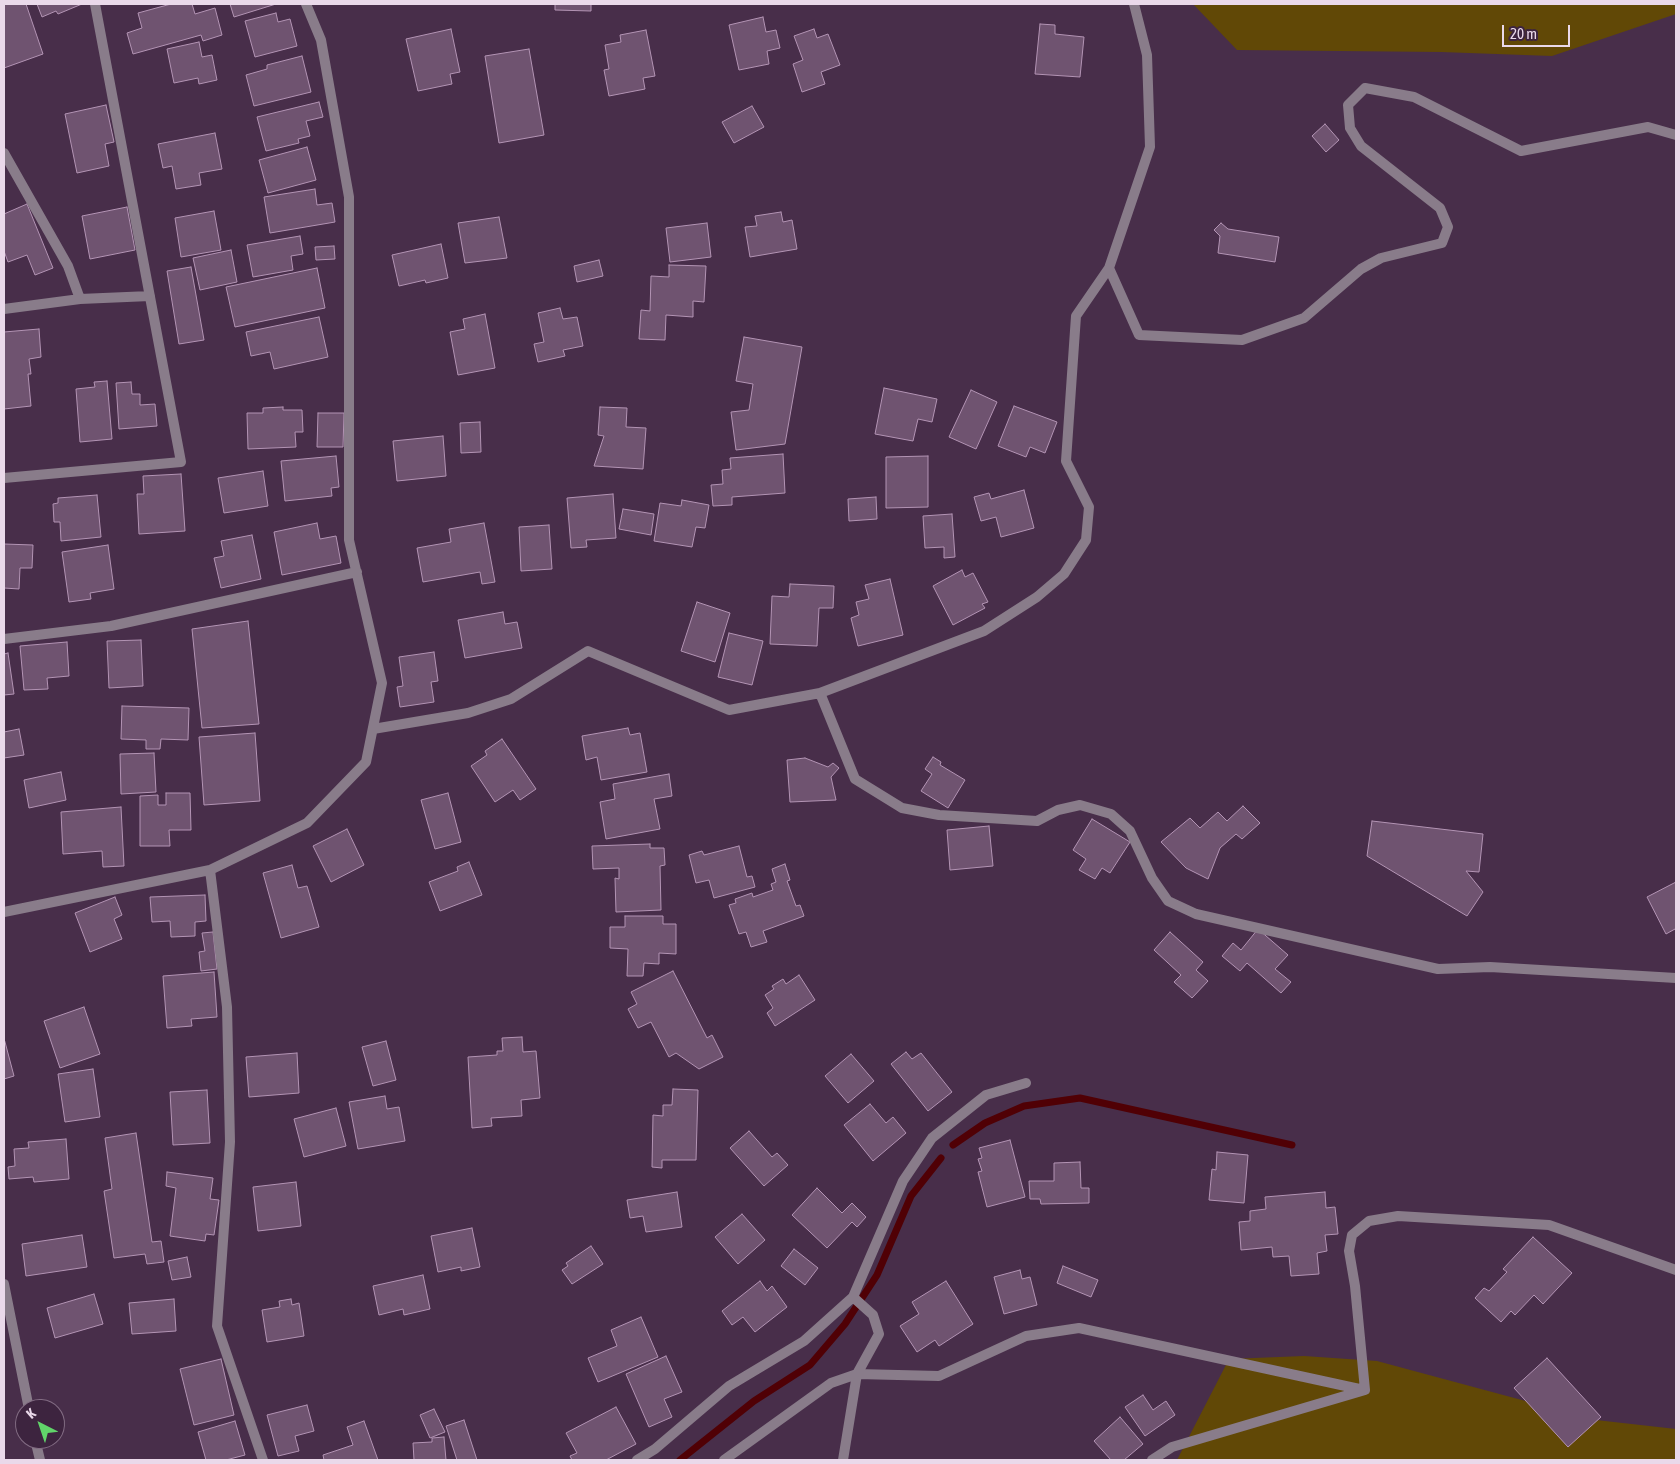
<!DOCTYPE html>
<style>
body{margin:0}
#map{position:relative;width:1680px;height:1464px;overflow:hidden;background:#482e4a;font-family:"Asap Condensed",sans-serif}
canvas{display:block}
.frame{position:absolute;inset:0;border:5px solid #ead9ea;pointer-events:none}
.north{position:absolute;left:15px;top:1399px;width:50px;height:50px;box-sizing:border-box;background:#3d243f;border:1px solid #826c83;border-radius:50%;rotate:319deg;font-size:14px;font-weight:700;line-height:20px;text-align:center;color:#ead9ea}
.north::after{content:'';display:block;margin:auto;width:18px;height:22px;background:#61d46a;clip-path:polygon(50% 0,100% 100%,50% 72%,0 100%)}
.scale{position:absolute;left:1502px;top:25px;width:68px;height:22px;box-sizing:border-box;border:2px solid #ead9ea;border-top:0;padding-left:6px;font-size:15px;line-height:18px;white-space:nowrap;color:#ead9ea;-webkit-text-stroke:4px #3d243f;paint-order:stroke}
</style>
<div id="map">
<canvas width="1680" height="1464"></canvas>
<div class="frame"></div>
<div class="north">K</div>
<div class="scale">20 m</div>
</div>
<script>
const context = document.querySelector('canvas').getContext('2d');
context.lineJoin = 'round';
function paint(path, color) { context.fillStyle = color; context.fill(path, 'evenodd'); }
const toPath = rows => new Path2D(rows.map(r => 'M' + r).join(''));
function stroke(path, color, width, dash) { context.strokeStyle = color; context.lineWidth = width; context.lineCap = dash ? 'butt' : 'round'; context.setLineDash(dash || []); context.stroke(path); }
paint(toPath([
 [1193,4,1676,4,1676,14,1552,56,1441,52,1237,50],
 [1304,1356,1377,1361,1596,1420,1676,1429,1676,1460,1177,1460,1229,1359]
]), '#614806');
stroke(toPath([
 [953,1145,985,1123,1024,1106,1080,1098,1292,1145],
 [680,1460,754,1401,810,1365,845,1324,877,1275,911,1196,941,1158]
]), '#500005', 7);
const building = toPath([
 [4,4,26,4,43,54,4,68,4,4],
 [37,4,82,4,58,14,56,11,42,17,37,4],
 [171,4,192,4,195,14,215,8,222,35,203,41,201,35,133,54,127,33,142,28,138,13,171,4],
 [230,4,276,4,234,17,230,4],
 [555,4,591,4,591,11,555,10,555,4],
 [276,13,278,22,290,19,297,46,255,57,245,21,276,13],
 [763,17,766,32,776,30,780,48,767,51,769,64,739,70,729,25,763,17],
 [1040,24,1055,25,1055,34,1084,37,1080,77,1035,74,1040,24],
 [451,29,460,72,450,74,452,84,418,91,406,39,451,29],
 [814,29,817,38,828,34,840,65,821,72,825,84,802,92,793,64,803,60,794,36,814,29],
 [646,30,655,76,643,78,645,89,609,96,604,70,609,69,605,45,621,42,620,35,646,30],
 [199,42,202,57,212,55,217,80,199,84,198,78,174,83,167,49,199,42],
 [529,49,544,135,499,143,485,56,529,49],
 [302,56,311,92,254,106,246,75,267,69,267,65,302,56],
 [319,102,323,117,306,121,310,136,298,139,299,143,266,151,257,117,319,102],
 [106,105,114,142,105,144,109,166,77,173,65,114,106,105],
 [752,106,764,127,734,143,722,122,752,106],
 [1325,124,1339,140,1326,152,1312,136,1325,124],
 [215,133,222,169,199,173,201,185,176,189,172,166,163,168,158,144,215,133],
 [307,147,316,180,268,193,259,160,307,147],
 [315,189,317,205,332,203,335,222,270,233,264,197,315,189],
 [27,204,53,268,35,275,27,255,8,262,4,251,4,214,27,204],
 [127,207,135,250,90,259,82,216,127,207],
 [214,211,221,250,181,257,175,218,214,211],
 [781,212,783,222,792,220,797,249,750,257,745,227,757,226,755,216,781,212],
 [499,217,507,258,465,263,458,223,499,217],
 [707,223,711,257,670,262,666,228,707,223],
 [1221,223,1228,229,1279,237,1275,262,1218,253,1220,236,1214,230,1221,223],
 [300,236,303,254,291,256,293,270,253,277,247,245,300,236],
 [441,244,448,278,426,283,425,280,399,286,392,255,441,244],
 [334,246,335,259,316,260,315,247,334,246],
 [231,250,237,282,200,290,193,258,231,250],
 [599,260,603,276,577,282,574,266,599,260],
 [669,265,706,266,704,302,693,301,693,317,666,315,665,340,639,339,641,310,650,311,651,276,669,277,669,265],
 [191,267,204,340,179,344,167,271,191,267],
 [317,268,325,308,235,327,226,287,317,268],
 [560,308,563,319,577,317,583,346,563,350,565,356,538,362,534,344,544,342,538,313,560,308],
 [485,314,495,368,458,375,450,332,465,329,463,319,485,314],
 [319,317,328,357,274,369,270,352,251,356,246,332,319,317],
 [39,329,41,357,29,359,31,374,28,374,31,406,4,409,4,332,39,329],
 [744,337,802,347,785,444,736,450,731,412,749,410,753,384,736,381,744,337],
 [107,381,112,439,80,442,76,389,95,387,94,382,107,381],
 [131,382,132,394,140,394,140,405,155,404,157,426,119,429,116,383,131,382],
 [884,388,937,399,932,422,918,419,913,441,875,434,884,388],
 [971,390,997,402,976,449,949,437,971,390],
 [1014,406,1057,422,1045,453,1030,447,1026,457,998,446,1014,406],
 [283,407,283,410,302,410,303,432,295,432,296,447,248,449,247,413,263,413,263,408,283,407],
 [600,407,627,408,626,427,646,428,643,469,594,466,604,436,598,435,600,407],
 [318,413,344,413,343,447,317,447,318,413],
 [480,422,481,452,461,453,460,423,480,422],
 [443,436,446,476,397,481,393,441,443,436],
 [783,454,785,493,732,497,732,505,713,506,711,485,723,484,722,470,731,469,730,458,783,454],
 [336,456,339,487,331,488,332,496,285,501,281,461,336,456],
 [928,456,928,507,886,508,886,457,928,456],
 [263,471,268,506,224,513,218,478,263,471],
 [181,474,185,531,139,534,137,494,144,494,143,476,181,474],
 [1024,490,1034,528,1001,537,996,517,981,521,974,497,989,493,991,499,1024,490],
 [613,494,616,538,586,540,587,547,571,548,567,498,613,494],
 [97,495,101,537,61,541,60,522,54,522,53,504,58,503,58,498,97,495],
 [876,497,877,519,849,521,848,499,876,497],
 [682,500,709,505,705,528,696,527,692,547,654,541,660,503,681,506,682,500],
 [623,509,654,514,651,535,619,529,623,509],
 [952,514,955,557,944,558,944,547,925,548,923,516,952,514],
 [317,523,320,539,336,536,341,563,282,575,274,532,317,523],
 [484,523,495,582,482,584,480,572,423,582,417,548,451,542,449,529,484,523],
 [549,525,552,569,521,571,519,527,549,525],
 [252,535,261,579,221,588,214,558,224,556,221,541,252,535],
 [4,544,33,545,32,568,20,568,19,589,4,588,4,544],
 [108,545,114,589,90,593,91,599,69,602,62,552,108,545],
 [962,570,965,577,973,573,988,602,982,604,985,608,953,625,933,586,962,570],
 [890,579,903,635,858,646,851,618,859,615,856,602,869,599,865,585,890,579],
 [790,584,834,586,833,608,819,608,817,646,770,644,772,596,789,597,790,584],
 [697,602,730,613,715,662,681,651,697,602],
 [503,612,505,624,517,622,522,648,465,658,458,620,503,612],
 [248,621,259,724,202,728,192,629,248,621],
 [729,633,763,641,752,685,718,677,729,633],
 [141,640,143,686,109,688,107,641,141,640],
 [67,642,69,676,47,678,48,689,24,690,20,646,67,642],
 [434,652,438,681,431,682,434,702,400,707,397,687,403,686,399,657,434,652],
 [8,653,14,694,4,695,4,654,8,653],
 [122,706,189,708,188,740,161,739,160,749,146,749,146,740,121,739,122,706],
 [628,728,630,735,640,733,647,772,601,780,597,757,586,760,582,736,628,728],
 [19,729,24,755,4,758,4,732,19,729],
 [255,733,260,801,204,805,199,737,255,733],
 [502,739,536,789,520,800,513,790,495,802,471,766,487,755,485,751,502,739],
 [154,753,156,792,121,794,120,754,154,753],
 [933,757,941,762,940,765,965,780,948,808,921,791,932,774,925,769,933,757],
 [805,758,828,767,833,763,839,768,831,777,836,800,790,802,787,760,805,758],
 [61,772,66,800,29,808,24,780,61,772],
 [669,774,672,796,654,799,660,829,606,839,600,802,615,799,613,784,669,774],
 [166,793,190,793,191,830,169,830,170,846,140,846,140,796,158,795,158,805,166,805,166,793],
 [448,793,461,842,435,849,421,800,448,793],
 [1243,806,1260,823,1242,839,1236,834,1220,848,1208,879,1186,868,1161,842,1190,818,1200,828,1218,812,1227,821,1243,806],
 [121,807,124,866,103,867,102,851,63,854,61,812,121,807],
 [1092,819,1130,842,1110,873,1102,868,1095,879,1079,870,1086,859,1073,850,1092,819],
 [1372,821,1483,834,1479,872,1466,871,1483,892,1467,916,1367,856,1372,821],
 [989,826,993,866,950,870,947,830,989,826],
 [347,829,364,865,331,882,313,846,347,829],
 [650,844,650,848,664,848,665,865,660,866,661,910,616,912,615,878,619,879,619,868,593,869,592,846,650,844],
 [739,846,747,877,752,876,755,887,714,898,709,880,696,883,689,855,702,851,704,855,739,846],
 [469,862,482,895,440,911,429,882,458,871,457,867,469,862],
 [785,864,790,880,787,881,796,906,800,905,804,916,763,931,767,942,751,947,746,932,739,934,729,905,736,903,735,899,752,893,753,897,773,890,771,884,776,882,772,869,785,864],
 [292,865,298,888,307,886,319,927,281,938,263,873,292,865],
 [1676,882,1676,931,1675,929,1666,934,1647,897,1676,882],
 [205,895,206,921,195,922,195,936,171,937,170,921,152,922,150,897,205,895],
 [115,897,122,915,114,919,122,939,90,952,75,913,115,897],
 [625,916,663,916,663,924,676,924,676,954,659,953,659,964,644,963,643,976,627,976,628,949,610,948,610,927,625,927,625,916],
 [1258,929,1288,955,1275,969,1291,982,1281,993,1247,963,1240,971,1222,956,1233,943,1241,950,1258,929],
 [213,932,217,969,201,971,199,952,205,951,202,933,213,932],
 [1170,932,1203,962,1196,970,1208,981,1192,998,1174,982,1181,975,1154,950,1170,932],
 [673,971,707,1038,712,1035,723,1057,699,1069,676,1053,669,1057,651,1022,638,1028,628,1009,637,1004,631,992,673,971],
 [214,972,217,1017,191,1019,192,1026,167,1028,163,976,214,972],
 [799,975,815,1000,775,1026,767,1013,773,1008,765,995,774,989,772,986,783,979,786,984,799,975],
 [84,1007,100,1054,60,1068,44,1021,84,1007],
 [522,1037,523,1052,536,1051,540,1098,521,1100,522,1116,491,1118,492,1126,472,1128,468,1057,497,1055,497,1051,503,1051,502,1038,522,1037],
 [386,1041,396,1080,373,1086,362,1047,386,1041],
 [5,1042,14,1076,4,1079,4,1043,5,1042],
 [906,1052,912,1059,921,1053,952,1092,928,1111,891,1064,906,1052],
 [297,1053,299,1093,249,1097,246,1057,297,1053],
 [851,1054,874,1081,848,1103,825,1076,851,1054],
 [93,1069,100,1117,65,1122,58,1074,93,1069],
 [673,1089,698,1090,696,1160,662,1160,662,1168,652,1167,653,1115,663,1116,663,1105,672,1105,673,1089],
 [207,1090,210,1143,173,1145,170,1092,207,1090],
 [385,1096,387,1109,399,1107,405,1141,358,1149,349,1102,385,1096],
 [870,1104,886,1123,893,1117,906,1133,873,1161,844,1125,870,1104],
 [336,1108,346,1146,304,1157,294,1119,336,1108],
 [749,1131,772,1157,777,1153,788,1165,764,1186,730,1148,749,1131],
 [136,1133,152,1242,161,1241,164,1262,147,1264,145,1254,114,1258,104,1191,112,1189,105,1138,136,1133],
 [66,1139,69,1179,34,1182,33,1177,9,1179,8,1167,15,1166,14,1149,29,1148,28,1142,66,1139],
 [1010,1140,1025,1197,987,1207,978,1172,982,1171,978,1159,982,1158,979,1148,1010,1140],
 [1217,1152,1248,1155,1244,1203,1209,1200,1212,1169,1216,1170,1217,1152],
 [1080,1162,1081,1188,1089,1188,1089,1203,1041,1204,1040,1199,1030,1199,1029,1181,1054,1181,1054,1163,1080,1162],
 [167,1172,213,1178,210,1199,219,1200,214,1235,206,1234,205,1241,170,1236,176,1188,166,1186,167,1172],
 [296,1182,301,1226,258,1231,253,1187,296,1182],
 [817,1188,842,1213,852,1203,866,1217,857,1227,852,1222,827,1248,792,1215,817,1188],
 [677,1192,682,1227,646,1232,643,1216,630,1218,627,1200,677,1192],
 [1325,1192,1326,1208,1335,1207,1338,1234,1325,1235,1327,1251,1317,1253,1319,1274,1291,1276,1289,1256,1273,1257,1272,1247,1241,1250,1239,1222,1250,1221,1250,1211,1266,1209,1265,1197,1325,1192],
 [742,1214,765,1240,738,1264,715,1237,742,1214],
 [472,1228,480,1267,461,1271,461,1267,438,1272,431,1236,472,1228],
 [82,1235,87,1267,26,1276,22,1244,82,1235],
 [1533,1237,1572,1273,1543,1304,1534,1295,1515,1315,1511,1311,1501,1322,1475,1298,1484,1288,1489,1291,1507,1272,1503,1269,1533,1237],
 [591,1246,603,1264,572,1284,562,1270,568,1266,566,1263,591,1246],
 [794,1249,818,1268,805,1285,781,1266,794,1249],
 [187,1257,191,1277,172,1280,168,1261,187,1257],
 [1063,1266,1098,1280,1091,1297,1057,1283,1063,1266],
 [1020,1270,1022,1279,1030,1277,1037,1305,1004,1314,994,1277,1020,1270],
 [423,1275,430,1309,404,1315,403,1309,379,1315,373,1286,423,1275],
 [760,1281,767,1291,772,1286,787,1307,755,1332,743,1317,732,1325,722,1311,760,1281],
 [946,1281,973,1324,939,1346,935,1340,917,1352,900,1326,919,1314,912,1302,946,1281],
 [94,1294,103,1324,55,1338,47,1308,94,1294],
 [174,1299,176,1331,132,1334,129,1303,174,1299],
 [291,1299,292,1305,299,1303,304,1336,267,1342,262,1310,280,1307,279,1301,291,1299],
 [641,1317,658,1357,598,1382,588,1358,617,1346,611,1330,641,1317],
 [666,1356,682,1392,664,1399,672,1417,649,1427,626,1374,666,1356],
 [1547,1358,1601,1417,1568,1447,1514,1388,1547,1358],
 [221,1359,234,1415,194,1425,180,1369,221,1359],
 [1143,1395,1153,1410,1166,1401,1175,1415,1145,1436,1125,1407,1143,1395],
 [307,1405,314,1431,295,1436,299,1451,278,1456,267,1415,307,1405],
 [616,1407,636,1444,606,1460,572,1460,570,1456,577,1453,566,1433,616,1407],
 [434,1409,445,1432,430,1438,420,1415,434,1409],
 [1120,1417,1143,1444,1124,1460,1111,1460,1094,1441,1120,1417],
 [464,1420,477,1460,457,1460,446,1426,464,1420],
 [235,1421,245,1455,226,1460,206,1460,198,1432,235,1421],
 [364,1421,378,1460,324,1460,323,1455,353,1445,347,1427,364,1421],
 [444,1437,446,1460,414,1460,413,1443,432,1442,432,1438,444,1437]
]);
paint(building, '#6f5370');
stroke(building, '#b394b4', 1);
stroke(toPath([
 [4,153,68,266,80,299],
 [1109,268,1139,335,1242,340,1304,318,1361,269,1381,258,1442,243,1448,227,1440,208,1361,146,1350,128,1348,105,1365,88,1414,97,1521,151,1648,127,1676,135],
 [4,309,80,299,150,296],
 [4,478,181,462,95,4],
 [4,639,111,626,357,572],
 [820,693,855,779,902,808,939,815,1037,821,1058,810,1080,805,1111,814,1130,831,1152,878,1168,901,1196,914,1438,969,1490,967,1676,978],
 [373,729,468,713,511,699,588,651,729,710,820,693,984,631,1037,597,1064,574,1086,540,1089,507,1066,461,1076,316,1109,268,1150,147,1147,55,1134,4],
 [210,870,227,1007,230,1142,217,1326,263,1460],
 [4,912,210,870,307,823,366,762,382,683,349,540,349,197,321,40,306,4],
 [4,1284,29,1409],
 [35,1439,40,1460],
 [637,1460,655,1449,729,1386,804,1341,853,1297,903,1181,932,1138,986,1095,1026,1083],
 [724,1460,831,1383,857,1374,879,1334,873,1315,853,1297],
 [843,1460,857,1374,939,1376,1026,1336,1079,1328,1364,1390],
 [1152,1460,1172,1447,1365,1390,1355,1286,1349,1251,1352,1235,1369,1221,1398,1216,1549,1225,1676,1270]
]), '#897c8a', 10);
</script>
